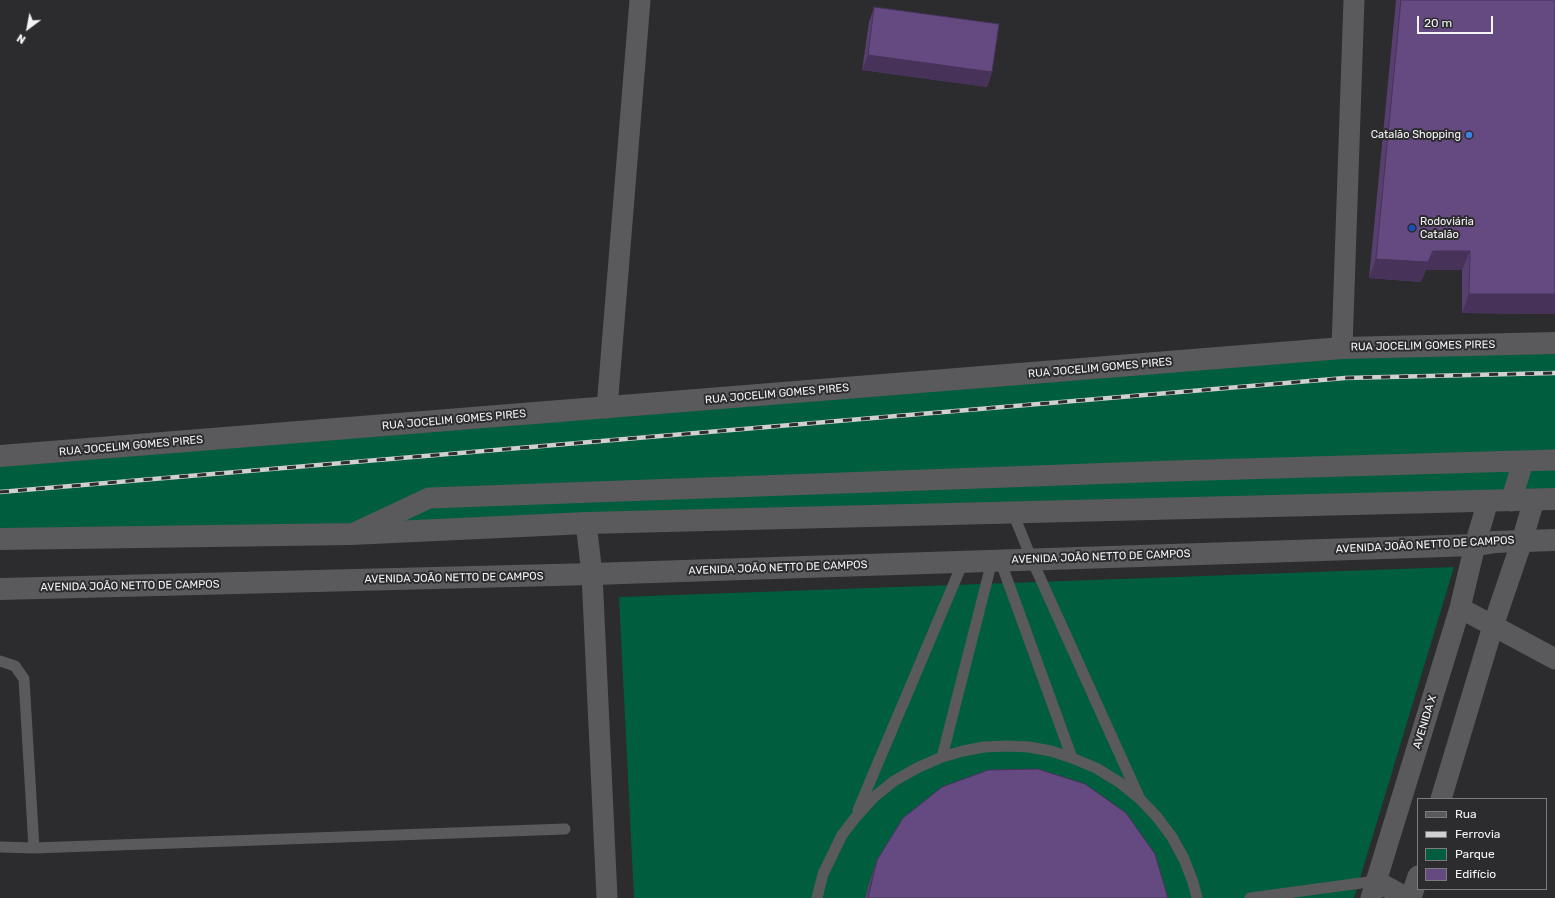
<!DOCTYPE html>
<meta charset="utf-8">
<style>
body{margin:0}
#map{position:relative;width:1555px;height:898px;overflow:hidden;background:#2c2b2d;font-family:Rubik,sans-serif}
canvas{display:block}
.legend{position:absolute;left:1417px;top:798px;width:130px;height:92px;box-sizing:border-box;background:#2c2b2d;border:1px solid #7c7b7d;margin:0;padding:5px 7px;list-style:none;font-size:12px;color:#f4f3f5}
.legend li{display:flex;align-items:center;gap:8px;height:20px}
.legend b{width:20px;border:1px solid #7c7b7d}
.north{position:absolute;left:8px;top:8px;width:40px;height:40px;-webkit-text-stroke:3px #2c2b2d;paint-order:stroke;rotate:212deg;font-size:11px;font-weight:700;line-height:16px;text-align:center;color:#f4f3f5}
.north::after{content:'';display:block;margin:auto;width:14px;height:18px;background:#f4f3f5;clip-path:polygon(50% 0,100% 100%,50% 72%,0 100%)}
.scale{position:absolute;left:1417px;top:16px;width:76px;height:18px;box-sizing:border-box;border:2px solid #f4f3f5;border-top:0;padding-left:5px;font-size:12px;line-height:14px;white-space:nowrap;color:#f4f3f5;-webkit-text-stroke:3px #2c2b2d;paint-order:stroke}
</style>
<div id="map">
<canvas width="1555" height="898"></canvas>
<ul class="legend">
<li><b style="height:5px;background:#5a595c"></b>Rua</li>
<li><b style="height:5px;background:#d0cfd1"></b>Ferrovia</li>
<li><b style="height:11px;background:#005d3e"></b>Parque</li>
<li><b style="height:11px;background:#654981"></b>Edifício</li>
</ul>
<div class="north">N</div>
<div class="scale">20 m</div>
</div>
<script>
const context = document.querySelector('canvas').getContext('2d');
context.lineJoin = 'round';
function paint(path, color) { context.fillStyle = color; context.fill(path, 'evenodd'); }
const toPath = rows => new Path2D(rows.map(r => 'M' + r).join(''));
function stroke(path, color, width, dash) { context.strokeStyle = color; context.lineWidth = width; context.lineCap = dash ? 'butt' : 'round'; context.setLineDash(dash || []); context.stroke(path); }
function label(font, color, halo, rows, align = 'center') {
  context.font = font + ' Rubik,sans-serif'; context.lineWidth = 4; context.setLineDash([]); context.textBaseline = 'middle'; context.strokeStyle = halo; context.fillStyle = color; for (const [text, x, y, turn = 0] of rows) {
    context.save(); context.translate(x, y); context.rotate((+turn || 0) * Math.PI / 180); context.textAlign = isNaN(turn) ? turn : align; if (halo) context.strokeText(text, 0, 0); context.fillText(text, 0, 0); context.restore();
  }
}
paint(toPath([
 [1555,346,1555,499,351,534,0,540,0,456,1342,348],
 [1454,567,1354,898,634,898,619,597]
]), '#005d3e');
stroke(toPath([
 [1013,513,1032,560,1139,797],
 [1000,560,1072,758],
 [0,661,15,666,24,679,34,848,0,847],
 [942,757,992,561],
 [858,810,963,562],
 [34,848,565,829],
 [817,898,823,874,842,835,855,818,873,798,894,781,917,768,942,757,963,751,984,747,1007,746,1029,747,1051,751,1072,758,1096,768,1119,782,1140,799,1157,817,1172,837,1184,859,1193,882,1197,898],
 [1250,898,1376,881]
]), '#5a595c', 11);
stroke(toPath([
 [1342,348,1354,0],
 [607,408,640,0],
 [1511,501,1523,462],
 [586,523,592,574,607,898],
 [352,534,429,498,1172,471,1555,460],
 [1460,608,1555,659],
 [1441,799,1493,626,1522,541,1534,500],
 [1376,881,1407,898],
 [1371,898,1460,608,1475,545,1488,501],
 [1411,898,1418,876]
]), '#5a595c', 21);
stroke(toPath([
 [0,456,1342,348,1555,343],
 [0,539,351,534,586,523,1555,499],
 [0,589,592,574,1475,545,1495,542,1555,540]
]), '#5a595c', 22);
const rail = toPath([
 [0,492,1345,378,1555,373]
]);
stroke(rail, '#d0cfd1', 4.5);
stroke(rail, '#2c2b2d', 3, [9]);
paint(toPath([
 [1396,0,1555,0,1555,314,1462,313,1462,270,1426,270,1421,282,1369,278],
 [874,7,992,72,987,87,862,70,869,22],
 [877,860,1168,898,865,898,870,880]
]), '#573f6f');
paint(toPath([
 [868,55,992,72,987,87,862,70],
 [1433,251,1470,251,1462,270,1426,270,1421,282,1369,278,1376,259],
 [1469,294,1555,294,1555,314,1462,313]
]), '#47335a');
const building = toPath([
 [1401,0,1555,0,1555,294,1469,294,1470,251,1433,251,1428,262,1376,259,1401,0],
 [874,7,999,24,992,72,868,55,874,7],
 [1038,769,1085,784,1126,813,1155,854,1168,898,868,898,877,860,903,818,942,787,988,770,1038,769]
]);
paint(building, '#654981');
stroke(building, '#47335a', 1);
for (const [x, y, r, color] of [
 [1469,135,4,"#3f7fe0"],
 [1412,228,4,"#1a4fb4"]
]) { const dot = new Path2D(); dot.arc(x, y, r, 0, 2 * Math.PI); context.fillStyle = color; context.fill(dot); stroke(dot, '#2c2b2d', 1.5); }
label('11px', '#f4f3f5', '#2c2b2d', [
 ["Catalão Shopping",1461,135],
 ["Rodoviária",1420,222,"left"],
 ["Catalão",1420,235,"left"]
], 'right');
label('11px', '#f4f3f5', '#2c2b2d', [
 ["RUA JOCELIM GOMES PIRES",1423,346,-1],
 ["RUA JOCELIM GOMES PIRES",1100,368,-5],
 ["RUA JOCELIM GOMES PIRES",777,394,-5],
 ["RUA JOCELIM GOMES PIRES",454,420,-5],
 ["RUA JOCELIM GOMES PIRES",131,446,-5],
 ["AVENIDA JOÃO NETTO DE CAMPOS",1425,545,-3],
 ["AVENIDA JOÃO NETTO DE CAMPOS",1101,557,-2],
 ["AVENIDA JOÃO NETTO DE CAMPOS",778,568,-2],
 ["AVENIDA JOÃO NETTO DE CAMPOS",454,578,-1],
 ["AVENIDA JOÃO NETTO DE CAMPOS",130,586,-1],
 ["AVENIDA X",1425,722,-73]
]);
</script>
